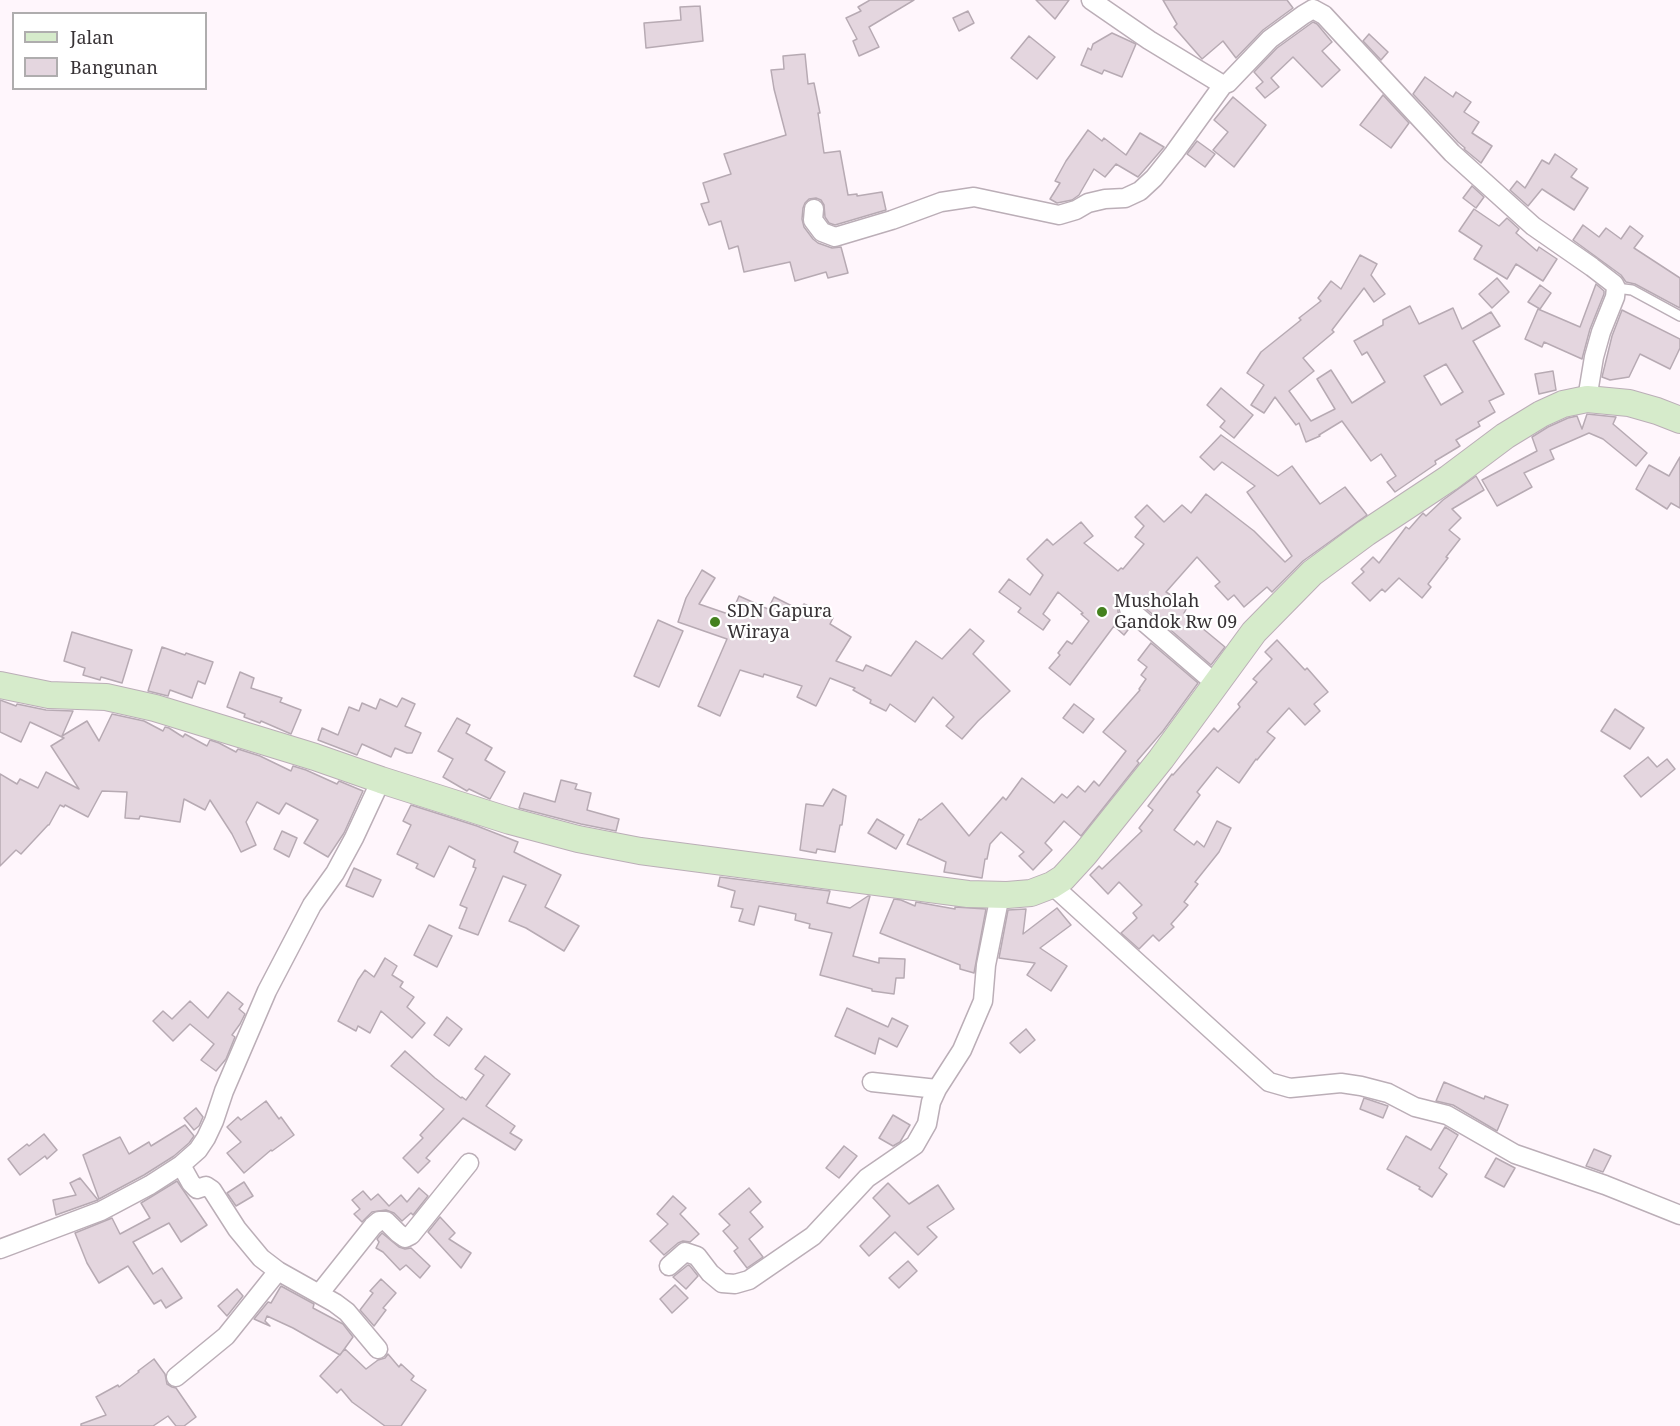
<!DOCTYPE html>
<style>
body{margin:0}
#map{position:relative;width:1680px;height:1426px;overflow:hidden;background:#fff6fc;font-family:"Noto Serif",serif}
canvas{display:block}
.legend{position:absolute;left:12px;top:12px;width:195px;height:78px;box-sizing:border-box;background:#fff;border:2px solid #afadae;margin:0;padding:8px 10px;list-style:none;font-size:18px;color:#373235}
.legend li{display:flex;align-items:center;gap:12px;height:30px}
.legend b{width:30px;border:2px solid #afadae}
</style>
<div id="map">
<canvas width="1680" height="1426"></canvas>
<ul class="legend">
<li><b style="height:8px;background:#d6ebcb"></b>Jalan</li>
<li><b style="height:16px;background:#e4d6df"></b>Bangunan</li>
</ul>
</div>
<script>
const context = document.querySelector('canvas').getContext('2d');
context.lineJoin = 'round';
function paint(path, color) { context.fillStyle = color; context.fill(path, 'evenodd'); }
const toPath = rows => new Path2D(rows.map(r => 'M' + r).join(''));
function stroke(path, color, width, dash) { context.strokeStyle = color; context.lineWidth = width; context.lineCap = dash ? 'butt' : 'round'; context.setLineDash(dash || []); context.stroke(path); }
function label(font, color, halo, rows, align = 'center') {
  context.font = font + ' "Noto Serif",serif'; context.lineWidth = 4.5; context.setLineDash([]); context.textBaseline = 'middle'; context.strokeStyle = halo; context.fillStyle = color; for (const [text, x, y, turn = 0] of rows) {
    context.save(); context.translate(x, y); context.rotate((+turn || 0) * Math.PI / 180); context.textAlign = isNaN(turn) ? turn : align; if (halo) context.strokeText(text, 0, 0); context.fillText(text, 0, 0); context.restore();
  }
}
const building = toPath([
 [870,0,914,0,869,27,879,47,859,56,853,41,857,39,846,18,861,11,858,7,870,0],
 [1036,0,1069,0,1055,19,1036,0],
 [1163,0,1287,0,1293,8,1263,30,1236,58,1223,41,1202,59,1174,27,1177,24,1163,0],
 [700,6,703,41,646,48,644,23,681,20,680,7,700,6],
 [968,11,974,23,959,31,953,18,968,11],
 [1313,22,1317,24,1332,42,1322,51,1340,70,1322,87,1293,57,1271,78,1279,87,1265,98,1256,88,1263,82,1254,72,1277,48,1313,22],
 [1112,33,1136,44,1122,77,1104,70,1102,74,1081,65,1088,48,1091,50,1093,44,1112,33],
 [1369,34,1388,52,1381,60,1363,41,1369,34],
 [1029,36,1055,57,1037,79,1011,58,1029,36],
 [805,54,808,84,814,83,820,113,818,113,824,153,840,151,848,195,857,194,857,196,882,192,886,210,835,225,829,223,825,217,824,205,821,200,816,198,809,199,805,203,803,208,802,219,804,227,813,239,818,243,832,248,841,247,848,273,828,278,826,272,795,281,790,262,744,272,738,246,729,249,721,221,709,225,701,204,709,202,703,183,731,174,724,154,786,135,774,89,771,70,784,69,783,56,805,54],
 [1425,77,1453,97,1456,92,1471,102,1464,112,1479,122,1472,133,1492,146,1481,163,1464,149,1465,148,1458,142,1413,94,1425,77],
 [1383,95,1409,123,1391,148,1360,125,1383,95],
 [1233,97,1266,125,1234,167,1213,150,1228,132,1214,120,1233,97],
 [1088,130,1102,141,1104,138,1126,155,1140,133,1164,147,1138,177,1116,164,1105,177,1094,169,1079,195,1072,200,1057,203,1050,199,1060,183,1055,181,1066,161,1088,130],
 [1197,141,1215,154,1205,167,1187,154,1197,141],
 [1555,154,1577,169,1571,177,1588,188,1574,210,1542,189,1528,206,1510,190,1517,181,1525,188,1542,160,1549,164,1555,154],
 [1472,186,1484,197,1476,208,1463,198,1472,186],
 [1474,209,1499,226,1507,218,1519,229,1516,233,1537,251,1539,247,1557,259,1543,281,1516,264,1507,279,1474,259,1482,246,1459,231,1474,209],
 [1583,225,1599,237,1606,228,1621,239,1630,226,1643,236,1634,248,1680,278,1680,308,1635,284,1626,282,1621,275,1573,240,1583,225],
 [1360,255,1377,264,1371,275,1385,294,1374,302,1364,288,1332,330,1334,332,1303,358,1314,371,1289,391,1311,421,1335,409,1317,379,1331,370,1352,403,1385,382,1367,352,1362,355,1354,341,1383,325,1383,320,1410,306,1419,324,1453,308,1462,329,1491,312,1500,326,1473,341,1504,394,1489,401,1495,412,1478,422,1480,426,1456,440,1460,446,1435,461,1436,464,1395,492,1387,482,1396,476,1381,454,1371,461,1342,421,1319,435,1320,436,1306,442,1299,423,1296,425,1275,397,1264,413,1251,405,1264,385,1247,373,1261,352,1301,320,1299,318,1321,301,1318,298,1331,281,1341,289,1360,255],
 [1446,364,1463,392,1441,405,1424,376,1446,364],
 [1497,278,1509,292,1492,308,1479,294,1497,278],
 [1596,284,1604,291,1604,294,1590,329,1582,359,1544,342,1542,347,1525,339,1538,309,1580,327,1596,284],
 [1540,285,1551,293,1540,309,1528,302,1540,285],
 [1622,310,1680,339,1680,348,1670,369,1640,354,1629,377,1610,380,1602,377,1612,336,1622,310],
 [1553,371,1556,390,1539,394,1535,374,1553,371],
 [1221,388,1253,415,1234,438,1220,427,1225,421,1207,405,1221,388],
 [1587,414,1616,417,1613,424,1647,453,1636,466,1603,439,1589,433,1550,450,1554,459,1524,473,1532,487,1497,506,1482,480,1537,451,1532,437,1548,427,1568,418,1577,416,1582,429,1587,414],
 [1221,435,1278,476,1292,466,1320,504,1345,487,1367,515,1303,561,1272,592,1267,587,1244,607,1234,595,1228,600,1215,586,1220,582,1197,557,1166,592,1188,606,1184,613,1225,647,1211,665,1136,600,1132,598,1126,598,1120,602,1118,606,1118,612,1122,618,1131,626,1124,635,1114,626,1070,685,1049,668,1060,655,1058,653,1067,641,1072,644,1089,621,1081,614,1083,613,1058,592,1043,614,1050,620,1043,630,1018,612,1021,608,999,592,1009,579,1030,595,1043,575,1027,559,1047,539,1053,545,1081,522,1093,536,1084,543,1118,571,1121,568,1123,569,1144,544,1135,537,1144,526,1135,517,1147,505,1164,522,1182,505,1191,513,1206,494,1254,531,1285,562,1292,556,1247,492,1255,486,1222,462,1214,470,1200,457,1221,435],
 [1680,457,1680,508,1671,503,1667,509,1636,489,1649,465,1669,476,1680,457],
 [1476,476,1484,490,1452,509,1461,518,1449,530,1460,539,1446,557,1448,558,1428,584,1431,587,1422,598,1399,578,1385,592,1382,589,1370,601,1352,583,1364,572,1361,569,1373,557,1379,563,1406,527,1409,529,1423,513,1426,516,1443,500,1476,476],
 [702,570,715,578,699,604,731,615,739,596,768,609,774,597,800,610,804,604,833,618,830,624,851,637,836,661,863,671,866,665,891,676,916,641,942,659,970,629,984,641,973,654,1010,691,978,721,962,739,946,726,954,717,933,697,915,722,890,704,886,711,870,703,871,700,853,690,855,688,830,678,816,706,797,697,802,686,764,674,763,677,740,670,720,716,698,706,727,639,678,622,686,598,702,570],
 [658,620,683,631,659,687,634,676,658,620],
 [72,632,132,650,122,683,101,677,100,680,83,675,85,668,64,661,72,632],
 [1277,640,1305,670,1307,668,1328,692,1314,704,1320,711,1305,725,1289,708,1267,732,1275,738,1257,760,1256,759,1239,783,1217,767,1197,792,1200,795,1174,830,1194,845,1197,841,1204,847,1217,821,1231,828,1219,852,1195,882,1198,884,1184,902,1188,905,1171,924,1174,927,1159,941,1153,935,1139,949,1121,933,1137,918,1133,913,1142,905,1119,882,1108,894,1090,875,1099,866,1102,869,1142,831,1139,828,1153,810,1148,806,1172,774,1173,775,1214,728,1218,732,1240,707,1238,704,1257,682,1253,679,1272,659,1265,652,1277,640],
 [1151,643,1198,683,1163,731,1137,761,1139,763,1081,836,1064,821,1045,843,1052,850,1033,870,1019,856,1024,852,1001,832,990,844,987,859,985,859,982,878,944,872,946,862,907,844,919,819,921,820,942,803,969,836,1003,797,1006,800,1022,778,1054,803,1062,794,1067,798,1078,786,1085,792,1094,781,1099,786,1126,751,1103,732,1140,690,1139,689,1146,679,1141,675,1147,667,1138,660,1151,643],
 [162,647,185,655,186,653,213,662,205,684,198,681,192,698,170,690,168,696,148,691,162,647],
 [240,672,254,678,251,688,282,698,280,702,301,710,291,734,261,721,260,723,244,717,245,714,227,707,240,672],
 [402,698,415,704,405,726,421,733,412,753,407,753,395,748,391,757,362,744,357,755,318,740,322,728,338,735,349,707,359,711,362,703,376,709,380,699,397,707,402,698],
 [0,700,16,706,17,704,46,710,73,711,62,736,87,721,99,741,112,714,144,721,163,731,165,727,169,728,183,737,185,734,207,746,210,740,219,743,236,752,238,749,260,756,291,771,293,766,306,770,337,784,339,781,363,791,344,833,328,857,304,843,318,820,286,803,279,814,257,802,246,822,256,845,241,852,232,834,210,800,205,810,184,799,180,822,140,816,139,819,125,818,127,792,102,791,88,817,65,805,64,807,60,805,49,825,48,825,21,854,16,850,0,866,0,774,17,784,20,779,38,788,46,772,79,789,51,746,64,738,30,722,21,742,0,732,0,700],
 [1074,704,1094,719,1083,733,1063,718,1074,704],
 [1615,709,1644,728,1630,749,1601,731,1615,709],
 [457,718,470,725,466,733,492,748,485,760,505,772,490,799,469,789,467,791,443,777,453,759,438,751,457,718],
 [1648,757,1657,767,1667,759,1675,769,1641,797,1624,776,1648,757],
 [561,780,577,784,575,789,591,793,587,810,619,819,616,831,581,824,519,808,524,793,555,802,561,780],
 [833,789,846,796,842,825,840,825,835,852,817,849,816,853,800,850,806,804,823,806,833,789],
 [411,805,477,826,518,842,514,852,561,875,545,907,579,926,564,951,526,928,509,921,526,885,503,876,478,935,459,928,467,908,460,905,476,868,473,867,475,860,449,846,434,877,416,868,418,864,397,854,411,825,403,821,411,805],
 [877,819,904,835,896,849,868,833,877,819],
 [282,831,297,838,289,857,274,849,282,831],
 [354,868,381,880,373,897,346,886,354,868],
 [720,877,830,891,827,903,850,908,868,896,870,896,853,956,879,963,879,958,905,959,904,978,896,978,894,994,872,991,872,989,820,975,832,933,809,928,810,924,795,920,796,914,759,906,754,925,739,921,743,909,731,907,735,891,718,886,720,877],
 [894,899,901,900,915,906,916,902,955,909,955,907,986,909,974,973,960,969,960,965,880,933,894,899],
 [1057,908,1071,925,1040,948,1067,966,1051,991,1027,975,1035,963,999,958,1008,910,1026,909,1023,934,1057,908],
 [429,925,452,936,437,967,414,955,429,925],
 [385,958,397,966,392,975,403,982,400,987,414,997,407,1007,425,1023,412,1038,381,1011,370,1033,358,1026,356,1031,338,1021,358,980,365,970,374,977,385,958],
 [228,992,243,1004,239,1009,245,1014,240,1024,232,1035,235,1037,226,1059,216,1071,201,1060,214,1044,190,1024,173,1041,153,1021,163,1011,172,1019,190,1001,208,1018,228,992],
 [847,1008,888,1027,892,1018,908,1026,897,1047,879,1038,875,1054,835,1036,847,1008],
 [447,1017,462,1029,449,1046,434,1035,447,1017],
 [1026,1029,1035,1040,1020,1053,1010,1043,1026,1029],
 [405,1051,435,1078,461,1098,462,1097,466,1100,484,1075,475,1069,485,1056,510,1074,486,1106,515,1126,510,1133,522,1140,515,1150,463,1118,426,1158,430,1161,418,1173,403,1158,423,1138,420,1135,444,1109,391,1066,405,1051],
 [1444,1082,1484,1099,1485,1096,1508,1105,1497,1131,1453,1105,1436,1101,1444,1082],
 [1364,1098,1388,1106,1383,1118,1360,1109,1364,1098],
 [266,1101,279,1119,281,1117,294,1135,272,1151,271,1150,244,1173,227,1153,241,1142,227,1127,238,1117,241,1120,266,1101],
 [196,1108,203,1117,199,1126,194,1130,184,1118,196,1108],
 [893,1115,910,1125,900,1142,893,1146,879,1138,893,1115],
 [185,1125,194,1136,189,1143,174,1156,144,1175,99,1199,83,1155,120,1137,129,1154,149,1142,151,1146,185,1125],
 [1445,1127,1458,1135,1439,1168,1447,1174,1432,1197,1419,1189,1420,1187,1387,1169,1406,1136,1431,1150,1445,1127],
 [44,1134,57,1150,47,1159,45,1156,20,1175,8,1159,27,1144,29,1146,44,1134],
 [844,1146,857,1156,839,1178,826,1168,844,1146],
 [1594,1149,1611,1156,1603,1172,1586,1166,1594,1149],
 [1496,1158,1515,1168,1504,1187,1485,1177,1496,1158],
 [80,1178,98,1200,56,1215,53,1200,76,1195,70,1183,80,1178],
 [177,1181,207,1225,181,1242,169,1223,133,1242,153,1274,162,1268,182,1298,166,1308,161,1300,154,1304,128,1266,99,1283,87,1263,75,1233,112,1218,120,1234,150,1218,141,1203,177,1181],
 [244,1182,253,1196,236,1206,227,1193,244,1182],
 [888,1183,909,1204,938,1185,954,1209,927,1227,937,1237,918,1255,895,1232,869,1256,860,1246,890,1216,873,1198,888,1183],
 [419,1188,428,1196,413,1215,411,1213,402,1221,394,1213,386,1210,372,1212,362,1222,354,1214,360,1209,352,1200,363,1191,371,1200,378,1194,389,1206,401,1195,407,1202,419,1188],
 [749,1188,761,1202,750,1212,763,1227,749,1239,763,1257,747,1268,734,1251,738,1248,723,1231,730,1225,719,1214,749,1188],
 [673,1196,686,1208,680,1214,699,1234,690,1242,683,1241,678,1243,664,1255,650,1241,668,1224,657,1214,673,1196],
 [440,1217,455,1233,449,1239,471,1253,461,1268,428,1232,440,1217],
 [382,1233,399,1247,405,1249,411,1248,430,1266,420,1278,406,1265,400,1270,383,1252,376,1248,379,1242,377,1239,382,1233],
 [908,1261,917,1271,899,1288,889,1278,908,1261],
 [688,1265,690,1266,698,1276,686,1289,673,1277,688,1265],
 [381,1279,396,1293,383,1308,386,1310,374,1326,360,1310,373,1293,370,1291,381,1279],
 [675,1285,688,1298,672,1313,660,1299,675,1285],
 [281,1286,314,1304,313,1308,343,1324,353,1337,340,1355,293,1328,267,1316,265,1321,270,1326,254,1319,268,1302,271,1303,281,1286],
 [237,1289,243,1296,227,1316,218,1306,237,1289],
 [345,1349,366,1369,378,1360,385,1358,388,1354,399,1367,401,1364,414,1376,411,1380,426,1390,401,1426,385,1426,352,1402,341,1389,337,1393,320,1376,345,1349],
 [154,1359,165,1374,167,1384,172,1387,176,1388,196,1417,184,1426,176,1426,168,1416,153,1426,81,1426,81,1424,106,1415,96,1397,118,1385,119,1387,139,1372,138,1371,154,1359]
]);
paint(building, '#e4d6df');
stroke(building, '#b7aab3', 1.5);
const lane = toPath([
 [1616,288,1632,290,1680,316]
]);
const street = toPath([
 [1091,0,1149,40,1223,85,1228,83,1270,39,1303,15,1313,9,1324,15,1452,153,1533,226,1592,267,1614,284,1616,288,1615,297,1601,332,1594,357,1587,399],
 [814,209,813,220,822,232,835,237,892,220,941,202,974,197,1059,215,1076,210,1088,203,1105,199,1125,198,1140,191,1154,178,1174,153,1223,85],
 [1129,609,1216,684],
 [1052,885,1269,1082,1290,1088,1341,1083,1361,1086,1388,1093,1415,1107,1447,1115,1515,1154,1605,1185,1680,1215],
 [872,1082,937,1089],
 [181,1165,191,1183,197,1189,206,1186,212,1190,237,1229,261,1258,278,1271,335,1303,347,1312,378,1349],
 [0,1249,101,1211,150,1185,181,1165,198,1150,206,1138,214,1121,224,1091,267,991,312,905,335,873,354,838,381,780],
 [669,1266,685,1252,697,1256,710,1273,722,1283,735,1284,749,1280,813,1236,867,1178,915,1145,927,1124,931,1102,937,1089,962,1050,983,1001,986,965,1000,895],
 [319,1294,373,1226,379,1221,386,1221,398,1233,405,1238,411,1235,469,1163],
 [176,1377,226,1336,278,1271]
]);
const secondary = toPath([
 [0,685,49,695,106,697,155,708,315,757,381,780,510,821,578,839,640,851,968,894,1007,895,1031,893,1052,885,1063,878,1085,854,1161,759,1254,632,1312,573,1366,533,1449,478,1505,436,1541,414,1563,404,1587,399,1629,403,1657,411,1680,420]
]);
stroke(lane, '#bbaeb7', 12);
stroke(street, '#bbaeb7', 21);
stroke(secondary, '#bbaeb7', 28);
stroke(lane, '#fff', 9);
stroke(street, '#fff', 18);
stroke(secondary, '#d6ebcb', 26);
for (const [x, y, r, color] of [
 [1102,612,6,"#44811e"],
 [715,622,6,"#44811e"]
]) { const dot = new Path2D(); dot.arc(x, y, r, 0, 2 * Math.PI); context.fillStyle = color; context.fill(dot); stroke(dot, '#fff', 2); }
label('18px', '#373235', '#fff', [
 ["Musholah",1114,602],
 ["Gandok Rw 09",1114,623],
 ["SDN Gapura",727,612],
 ["Wiraya",727,633]
], 'left');
</script>
